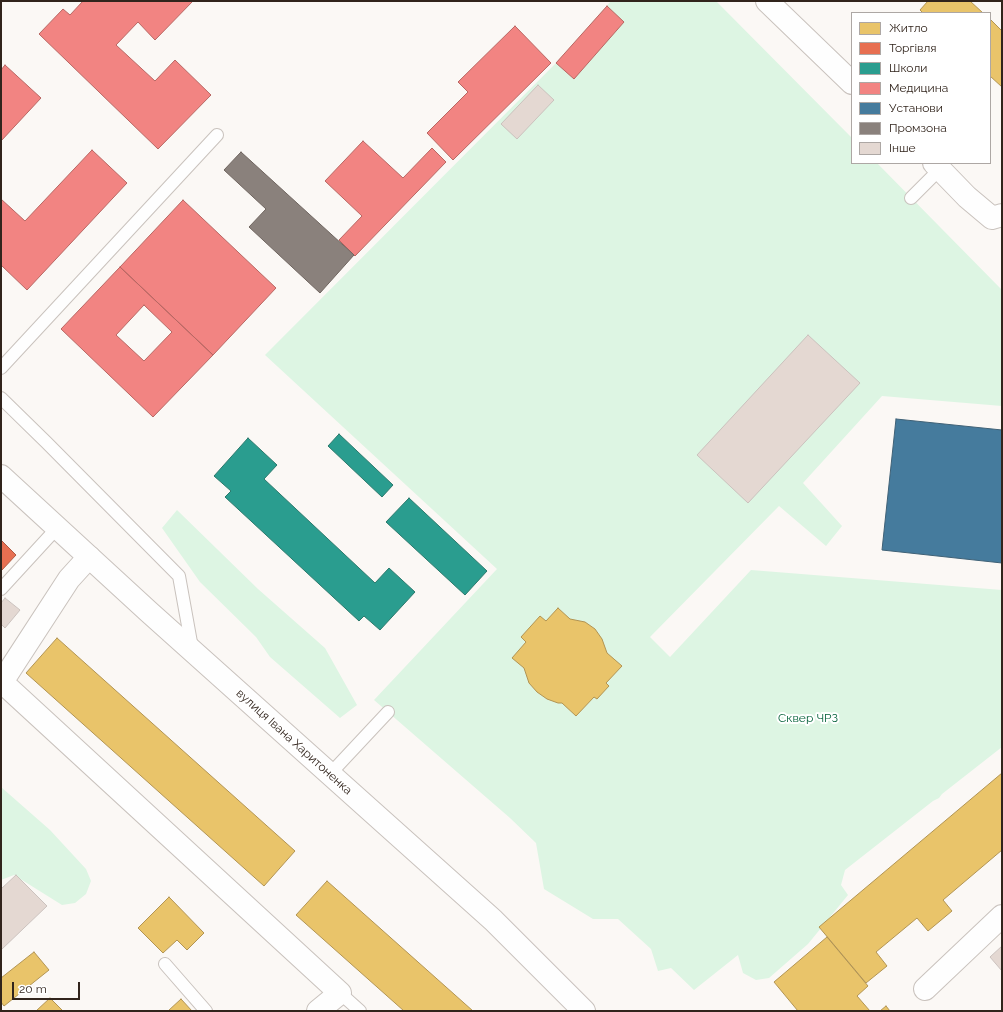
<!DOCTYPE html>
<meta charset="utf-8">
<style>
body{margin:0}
#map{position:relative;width:1003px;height:1012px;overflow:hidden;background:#fbf8f5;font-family:Raleway,sans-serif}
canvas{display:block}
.frame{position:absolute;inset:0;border:2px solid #31241c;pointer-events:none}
.legend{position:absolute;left:851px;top:12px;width:140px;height:152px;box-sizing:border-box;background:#fff;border:1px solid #ada7a4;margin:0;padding:5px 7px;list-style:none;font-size:12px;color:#31241c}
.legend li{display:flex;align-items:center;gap:8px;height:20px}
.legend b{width:20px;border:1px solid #ada7a4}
.scale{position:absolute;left:12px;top:982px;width:68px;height:18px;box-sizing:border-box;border:2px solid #31241c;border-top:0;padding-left:5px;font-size:12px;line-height:14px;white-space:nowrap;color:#31241c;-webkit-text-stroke:3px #fff;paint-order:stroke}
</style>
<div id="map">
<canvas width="1003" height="1012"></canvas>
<div class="frame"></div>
<ul class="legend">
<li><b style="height:11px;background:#e9c46a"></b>Житло</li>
<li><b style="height:11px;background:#e76f51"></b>Торгівля</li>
<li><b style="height:11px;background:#2a9d8f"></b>Школи</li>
<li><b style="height:11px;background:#f28482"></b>Медицина</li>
<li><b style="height:11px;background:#457b9d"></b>Установи</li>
<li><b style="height:11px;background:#8a817c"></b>Промзона</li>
<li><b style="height:11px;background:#e4d8d2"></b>Інше</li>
</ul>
<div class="scale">20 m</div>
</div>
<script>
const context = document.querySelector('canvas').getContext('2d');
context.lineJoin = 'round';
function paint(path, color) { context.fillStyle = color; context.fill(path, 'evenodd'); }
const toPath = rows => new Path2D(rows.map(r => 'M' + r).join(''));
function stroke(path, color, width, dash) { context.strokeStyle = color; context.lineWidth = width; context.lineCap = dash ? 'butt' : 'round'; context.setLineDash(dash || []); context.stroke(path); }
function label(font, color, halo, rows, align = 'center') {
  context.font = font + ' Raleway,sans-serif'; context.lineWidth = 4; context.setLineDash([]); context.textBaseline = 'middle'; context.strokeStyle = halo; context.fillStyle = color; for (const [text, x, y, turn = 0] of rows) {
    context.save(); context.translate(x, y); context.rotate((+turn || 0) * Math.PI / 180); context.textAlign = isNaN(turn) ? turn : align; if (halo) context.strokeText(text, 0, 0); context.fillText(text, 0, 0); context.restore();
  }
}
paint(toPath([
 [611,1,716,1,852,138,852,163,877,163,1002,290,1002,406,882,396,803,483,842,526,826,546,779,506,650,637,670,657,751,570,1002,590,1002,747,942,794,939,798,933,801,845,870,841,885,848,895,808,944,769,978,756,980,743,973,738,955,694,990,671,968,658,971,651,949,618,919,593,919,544,889,536,843,510,818,374,700,497,569,265,355,556,63],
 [177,510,258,589,325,648,357,705,340,718,270,657,256,637,200,582,162,528],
 [1,787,50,830,86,869,91,881,86,894,75,903,62,905,14,875,1,880]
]), '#ddf5e3');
const homes = toPath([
 [928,1,970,1,983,13,923,13,920,10,928,1],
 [990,19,1002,31,1002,87,990,76,990,19],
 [558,608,570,619,585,622,595,629,602,639,607,653,622,666,606,683,609,686,597,699,594,697,576,716,562,703,558,703,547,699,537,692,529,683,524,668,512,658,526,642,521,637,540,616,546,621,558,608],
 [57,638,295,851,264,886,26,673,57,638],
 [1002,773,1002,850,943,900,952,911,928,931,917,918,876,952,887,966,866,983,819,927,1002,773],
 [327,881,473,1011,404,1011,296,915,327,881],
 [169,897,204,933,187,950,177,940,163,953,138,928,169,897],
 [827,937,868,986,857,996,870,1011,798,1011,774,982,827,937],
 [34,952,49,970,4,1006,1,1002,1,978,34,952],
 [50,998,63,1011,36,1011,50,998],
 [181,999,192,1011,168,1011,181,999],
 [886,1006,890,1011,880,1011,886,1006]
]);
paint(homes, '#e9c46a');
stroke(homes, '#b29453', 1);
const shops = toPath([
 [1,540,16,555,1,571,1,540]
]);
paint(shops, '#e76f51');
stroke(shops, '#b05841', 1);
const schools = toPath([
 [339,434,393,485,382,497,328,446,339,434],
 [248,438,277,465,264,479,375,583,389,568,415,592,380,630,364,616,359,621,225,497,231,491,214,476,248,438],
 [409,498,487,571,465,595,386,522,409,498]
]);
paint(schools, '#2a9d8f');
stroke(schools, '#2c796c', 1);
const health = toPath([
 [83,1,193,1,155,40,138,22,116,45,155,81,175,60,211,95,158,149,39,34,63,9,70,15,83,1],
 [607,6,624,22,574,79,556,63,607,6],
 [515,26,551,63,453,160,427,133,468,92,458,82,515,26],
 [5,65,41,98,1,141,1,70,5,65],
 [363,141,403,178,432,148,446,162,355,256,339,240,362,216,325,181,363,141],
 [92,150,127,183,27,290,1,265,1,199,25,221,92,150],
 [183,200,276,288,213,355,120,267,183,200],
 [120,267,213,355,153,417,61,329,120,267],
 [144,305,172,332,144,361,116,335,144,305]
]);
paint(health, '#f28482');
stroke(health, '#b86763', 1);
const public = toPath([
 [896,419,1002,430,1002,563,882,550,896,419]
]);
paint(public, '#457b9d');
stroke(public, '#3f6176', 1);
const industry = toPath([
 [241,152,354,255,320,293,249,227,266,209,224,170,241,152]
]);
paint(industry, '#8a817c');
stroke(industry, '#6f655f', 1);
const building = toPath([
 [538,85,554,100,517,139,501,124,538,85],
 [808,335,860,383,748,503,697,455,808,335],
 [5,598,20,610,5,628,1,624,1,603,5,598],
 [16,875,47,906,1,950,1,889,16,875],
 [1002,946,1002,971,990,957,1002,946]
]);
paint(building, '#e4d8d2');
stroke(building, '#cbc2be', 1);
const service = toPath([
 [911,198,940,169],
 [1,368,217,135],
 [1,398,46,442,179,576,192,648],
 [1,589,57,528],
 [330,774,388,712],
 [165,964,206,1011],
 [340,993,360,1011]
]);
const minor = toPath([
 [89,557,69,579,2,682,340,993,318,1011],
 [925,989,1002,916]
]);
const secondary = toPath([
 [767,1,852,83],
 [934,163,967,197,992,218,1002,215]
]);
const primary = toPath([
 [1,476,149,612,493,920,584,1011]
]);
stroke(service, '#c9c2bd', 14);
stroke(minor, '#c9c2bd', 24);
stroke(secondary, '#c9c2bd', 24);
stroke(primary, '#c9c2bd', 24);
stroke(service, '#fefefe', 12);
stroke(minor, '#fefefe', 22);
stroke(secondary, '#fefefe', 22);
stroke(primary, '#fefefe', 22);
label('12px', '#005f37', '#fff', [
 ["Сквер ЧРЗ",808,718]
]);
label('12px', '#31241c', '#fff', [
 ["вулиця Івана Харитоненка",294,742,42]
]);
</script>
